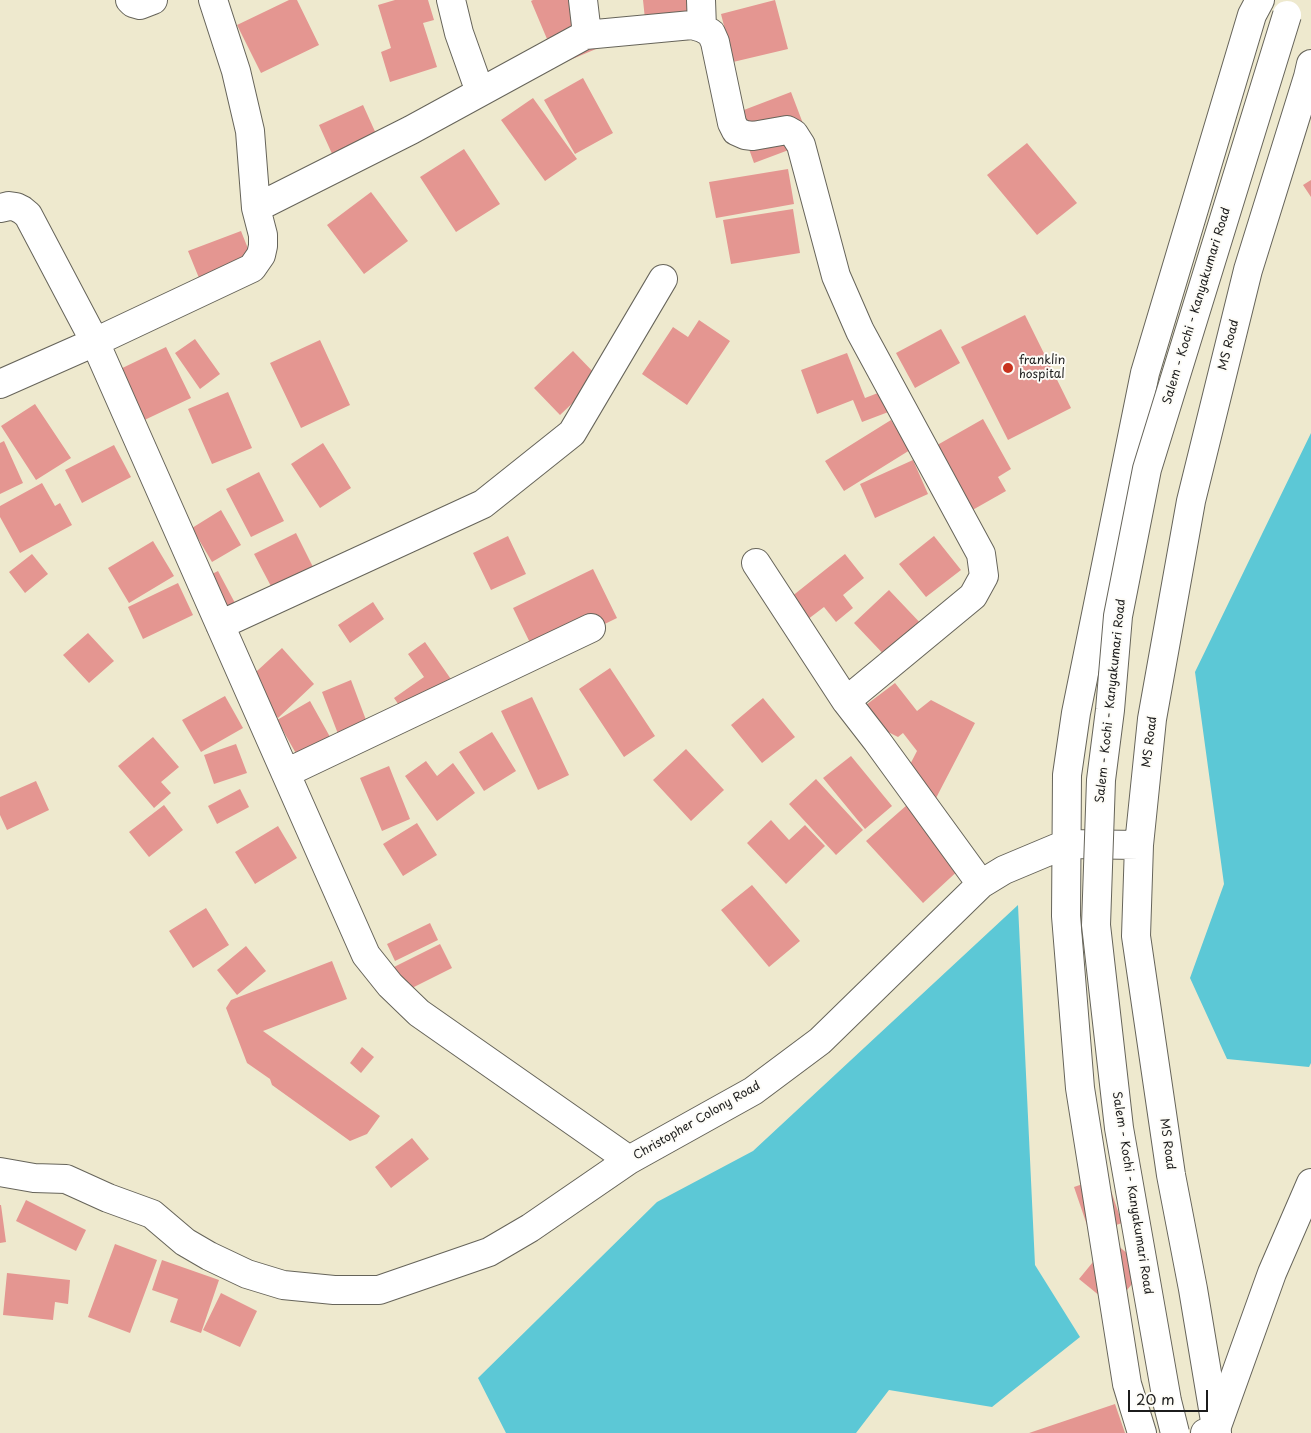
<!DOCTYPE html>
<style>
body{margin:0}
#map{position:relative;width:1311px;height:1433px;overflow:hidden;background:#eee9ce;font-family:"Playpen Sans",sans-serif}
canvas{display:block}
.scale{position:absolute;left:1128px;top:1390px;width:80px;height:22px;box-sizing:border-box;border:2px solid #1c1c1c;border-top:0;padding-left:6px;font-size:15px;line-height:18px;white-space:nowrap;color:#1c1c1c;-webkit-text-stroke:4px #fdfcf7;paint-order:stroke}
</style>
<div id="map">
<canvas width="1311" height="1433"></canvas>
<div class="scale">20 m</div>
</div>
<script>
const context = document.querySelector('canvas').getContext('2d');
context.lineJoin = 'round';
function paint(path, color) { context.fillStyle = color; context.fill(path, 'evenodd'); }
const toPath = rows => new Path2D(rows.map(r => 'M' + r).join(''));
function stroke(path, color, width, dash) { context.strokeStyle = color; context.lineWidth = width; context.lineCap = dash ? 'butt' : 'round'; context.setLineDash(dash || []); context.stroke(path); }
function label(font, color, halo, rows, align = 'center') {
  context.font = font + ' "Playpen Sans",sans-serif'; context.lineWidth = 4; context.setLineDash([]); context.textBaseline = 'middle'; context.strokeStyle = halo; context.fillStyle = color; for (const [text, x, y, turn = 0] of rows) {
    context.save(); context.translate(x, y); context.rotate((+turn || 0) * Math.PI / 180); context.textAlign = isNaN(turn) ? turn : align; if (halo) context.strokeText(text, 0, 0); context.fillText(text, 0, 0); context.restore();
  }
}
paint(toPath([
 [1311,433,1311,1063,1309,1067,1227,1059,1190,978,1224,884,1195,672],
 [1018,905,1035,1265,1080,1337,992,1407,889,1390,856,1433,506,1433,478,1378,657,1202,753,1151]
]), '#5cc8d6');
paint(toPath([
 [289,0,297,0,319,45,261,73,237,25],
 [395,0,428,0,434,20,423,23,437,67,390,82,381,52,391,48,378,5],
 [533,0,575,0,596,49,558,65,531,1],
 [643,0,690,0,693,33,647,38],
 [775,0,788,49,733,62,721,14],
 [583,78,613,133,575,154,544,100],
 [791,92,810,142,754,163,736,113],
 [533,98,577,159,545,181,501,120],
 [363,105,387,158,343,178,319,125],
 [1027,143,1077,203,1037,235,987,175],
 [464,149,500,204,456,232,420,177],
 [788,169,794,204,716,218,709,182],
 [1311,180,1311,197,1303,185],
 [371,192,408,241,364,274,327,225],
 [793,209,800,253,731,264,723,220],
 [241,231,260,279,208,300,188,251],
 [1025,315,1071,408,1008,440,961,347],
 [699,320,730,341,687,405,642,374,673,327,688,337],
 [941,329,960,363,915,388,896,353],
 [195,339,220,374,200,389,175,353],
 [320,340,350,405,301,428,270,363],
 [166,347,191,398,136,424,112,373],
 [573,351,599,378,560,415,534,388],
 [847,353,865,398,883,391,891,411,862,422,853,400,817,414,801,370],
 [228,392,252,448,212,464,188,409],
 [35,404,71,458,36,480,1,426],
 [983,419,1011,469,998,477,1006,491,969,512,932,448],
 [891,420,910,450,844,491,825,461],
 [4,441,23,483,0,494,0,443],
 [323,443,351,488,320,508,291,464],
 [114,445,131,477,82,503,65,470],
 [913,460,928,494,875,518,860,484],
 [259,472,284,521,251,537,226,489],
 [42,483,55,506,60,503,72,525,20,553,0,517,0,506],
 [221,510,241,545,212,562,192,528],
 [296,533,314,569,273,590,254,554],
 [508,536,526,574,491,590,473,553],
 [934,536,961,570,926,597,899,564],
 [153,541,174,576,129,603,108,568],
 [32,554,48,574,25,593,9,572],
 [845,554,864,578,843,595,853,608,836,622,824,607,803,623,786,601],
 [593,569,617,618,537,657,513,608],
 [218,571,235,603,220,611,202,579],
 [178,583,193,615,143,639,128,607],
 [889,590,925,628,890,661,854,623],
 [373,602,384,619,350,643,338,625],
 [88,633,114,661,89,683,63,655],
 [425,642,462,695,415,728,394,698,424,677,408,654],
 [282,648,314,684,278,718,245,682],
 [610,668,655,736,624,757,579,689],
 [351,680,372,736,343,747,322,692],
 [895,683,917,711,931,700,975,723,935,800,901,782,917,751,903,733,898,737,874,725,862,708],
 [225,696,243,728,201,752,182,720],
 [532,697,569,775,538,790,501,711],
 [763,698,795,737,762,763,731,725],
 [310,701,339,753,306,771,277,720],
 [492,732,516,771,484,791,459,752],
 [153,737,179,767,161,782,171,793,154,808,118,766],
 [236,744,247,773,214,784,204,755],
 [686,749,724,790,691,821,653,780],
 [851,756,892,806,865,829,823,778],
 [426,761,437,776,453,763,475,793,437,821,405,776],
 [389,766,410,819,382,831,360,778],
 [816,779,863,830,836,855,789,804],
 [36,781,49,810,7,830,0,815,0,797],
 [240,789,249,807,217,824,208,806],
 [164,805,183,830,149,857,129,832],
 [907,805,963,866,923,903,866,841],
 [771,820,789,840,805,825,825,846,786,884,747,843],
 [417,823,437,855,403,876,383,844],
 [278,826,297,858,255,884,235,852],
 [752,885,800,941,769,967,721,910],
 [206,908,229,945,193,968,169,931],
 [430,923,438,940,395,961,387,944],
 [440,944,452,968,406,991,394,967],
 [246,946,266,971,237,995,217,970],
 [332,961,347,999,263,1031,380,1116,367,1134,350,1141,272,1085,270,1079,247,1063,226,1008,231,1000],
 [362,1047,374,1057,361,1073,350,1063],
 [412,1138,429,1159,391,1188,375,1167],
 [1106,1176,1122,1223,1090,1234,1074,1187],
 [26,1200,86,1230,76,1251,16,1221],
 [0,1205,1,1205,6,1242,0,1243],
 [1111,1240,1145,1268,1123,1295,1111,1305,1079,1279],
 [115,1244,157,1260,130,1333,88,1317],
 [162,1260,219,1280,201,1333,170,1322,178,1299,152,1290],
 [7,1273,70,1280,68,1304,55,1302,53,1320,3,1315],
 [221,1293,257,1311,240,1347,203,1330],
 [1115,1404,1125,1433,1029,1433]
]), '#e49691');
const minor = toPath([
 [130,0,133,3,140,5,153,0],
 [213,0,236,71,250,131,256,208,263,235,263,246,261,255,252,268,95,342,366,955,390,985,419,1013,629,1160],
 [451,0,459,33,480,92],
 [583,0,587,34],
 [701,0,702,28],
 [0,208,9,206,16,207,22,210,28,215,95,342,0,384],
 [256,208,411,130,585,35,692,25,702,28,711,33,715,42,732,123,736,131,745,135,753,136,787,130,794,134,801,145,836,276,860,331,981,554,984,576,973,596,846,701],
 [756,563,846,701,877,741,981,884],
 [220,625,483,504,572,433,663,279],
 [286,773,591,628],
 [0,1172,34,1178,66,1179,108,1198,152,1214,185,1242,209,1256,247,1274,283,1285,334,1290,379,1290,489,1252,530,1228,629,1160,753,1091,820,1041,981,884,1004,870,1066,844,1139,845],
 [1142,1433,1127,1384,1080,1088,1066,916,1067,775,1076,713,1145,373,1252,15,1260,0],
 [1217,1433,1193,1289,1171,1175,1136,936,1139,845,1152,719,1191,501,1248,270,1308,77,1311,64]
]);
const major = toPath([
 [1205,1433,1216,1429,1272,1273,1311,1183]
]);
stroke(minor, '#66645a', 30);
stroke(major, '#66645a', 30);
stroke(minor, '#fff', 28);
stroke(major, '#fff', 28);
const highwayBridge = toPath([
 [1175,1433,1167,1401,1119,1128,1096,925,1101,780,1110,710,1118,616,1147,469,1287,15]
]);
stroke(highwayBridge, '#66645a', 30, []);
stroke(highwayBridge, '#fff', 28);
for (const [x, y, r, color] of [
 [1008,368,6,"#c8321e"]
]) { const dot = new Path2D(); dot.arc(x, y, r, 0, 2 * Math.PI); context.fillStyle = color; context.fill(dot); stroke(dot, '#fdfcf7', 2); }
label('12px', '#1c1c1c', '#fdfcf7', [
 ["Salem - Kochi - Kanyakumari Road",1197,306,-73],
 ["MS Road",1229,345,-76],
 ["Salem - Kochi - Kanyakumari Road",1111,701,-84],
 ["MS Road",1150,742,-83],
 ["Christopher Colony Road",697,1121,-30],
 ["MS Road",1167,1144,82],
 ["Salem - Kochi - Kanyakumari Road",1132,1193,81]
]);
label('12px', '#1c1c1c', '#fdfcf7', [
 ["franklin",1019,361],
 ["hospital",1019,375]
], 'left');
</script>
